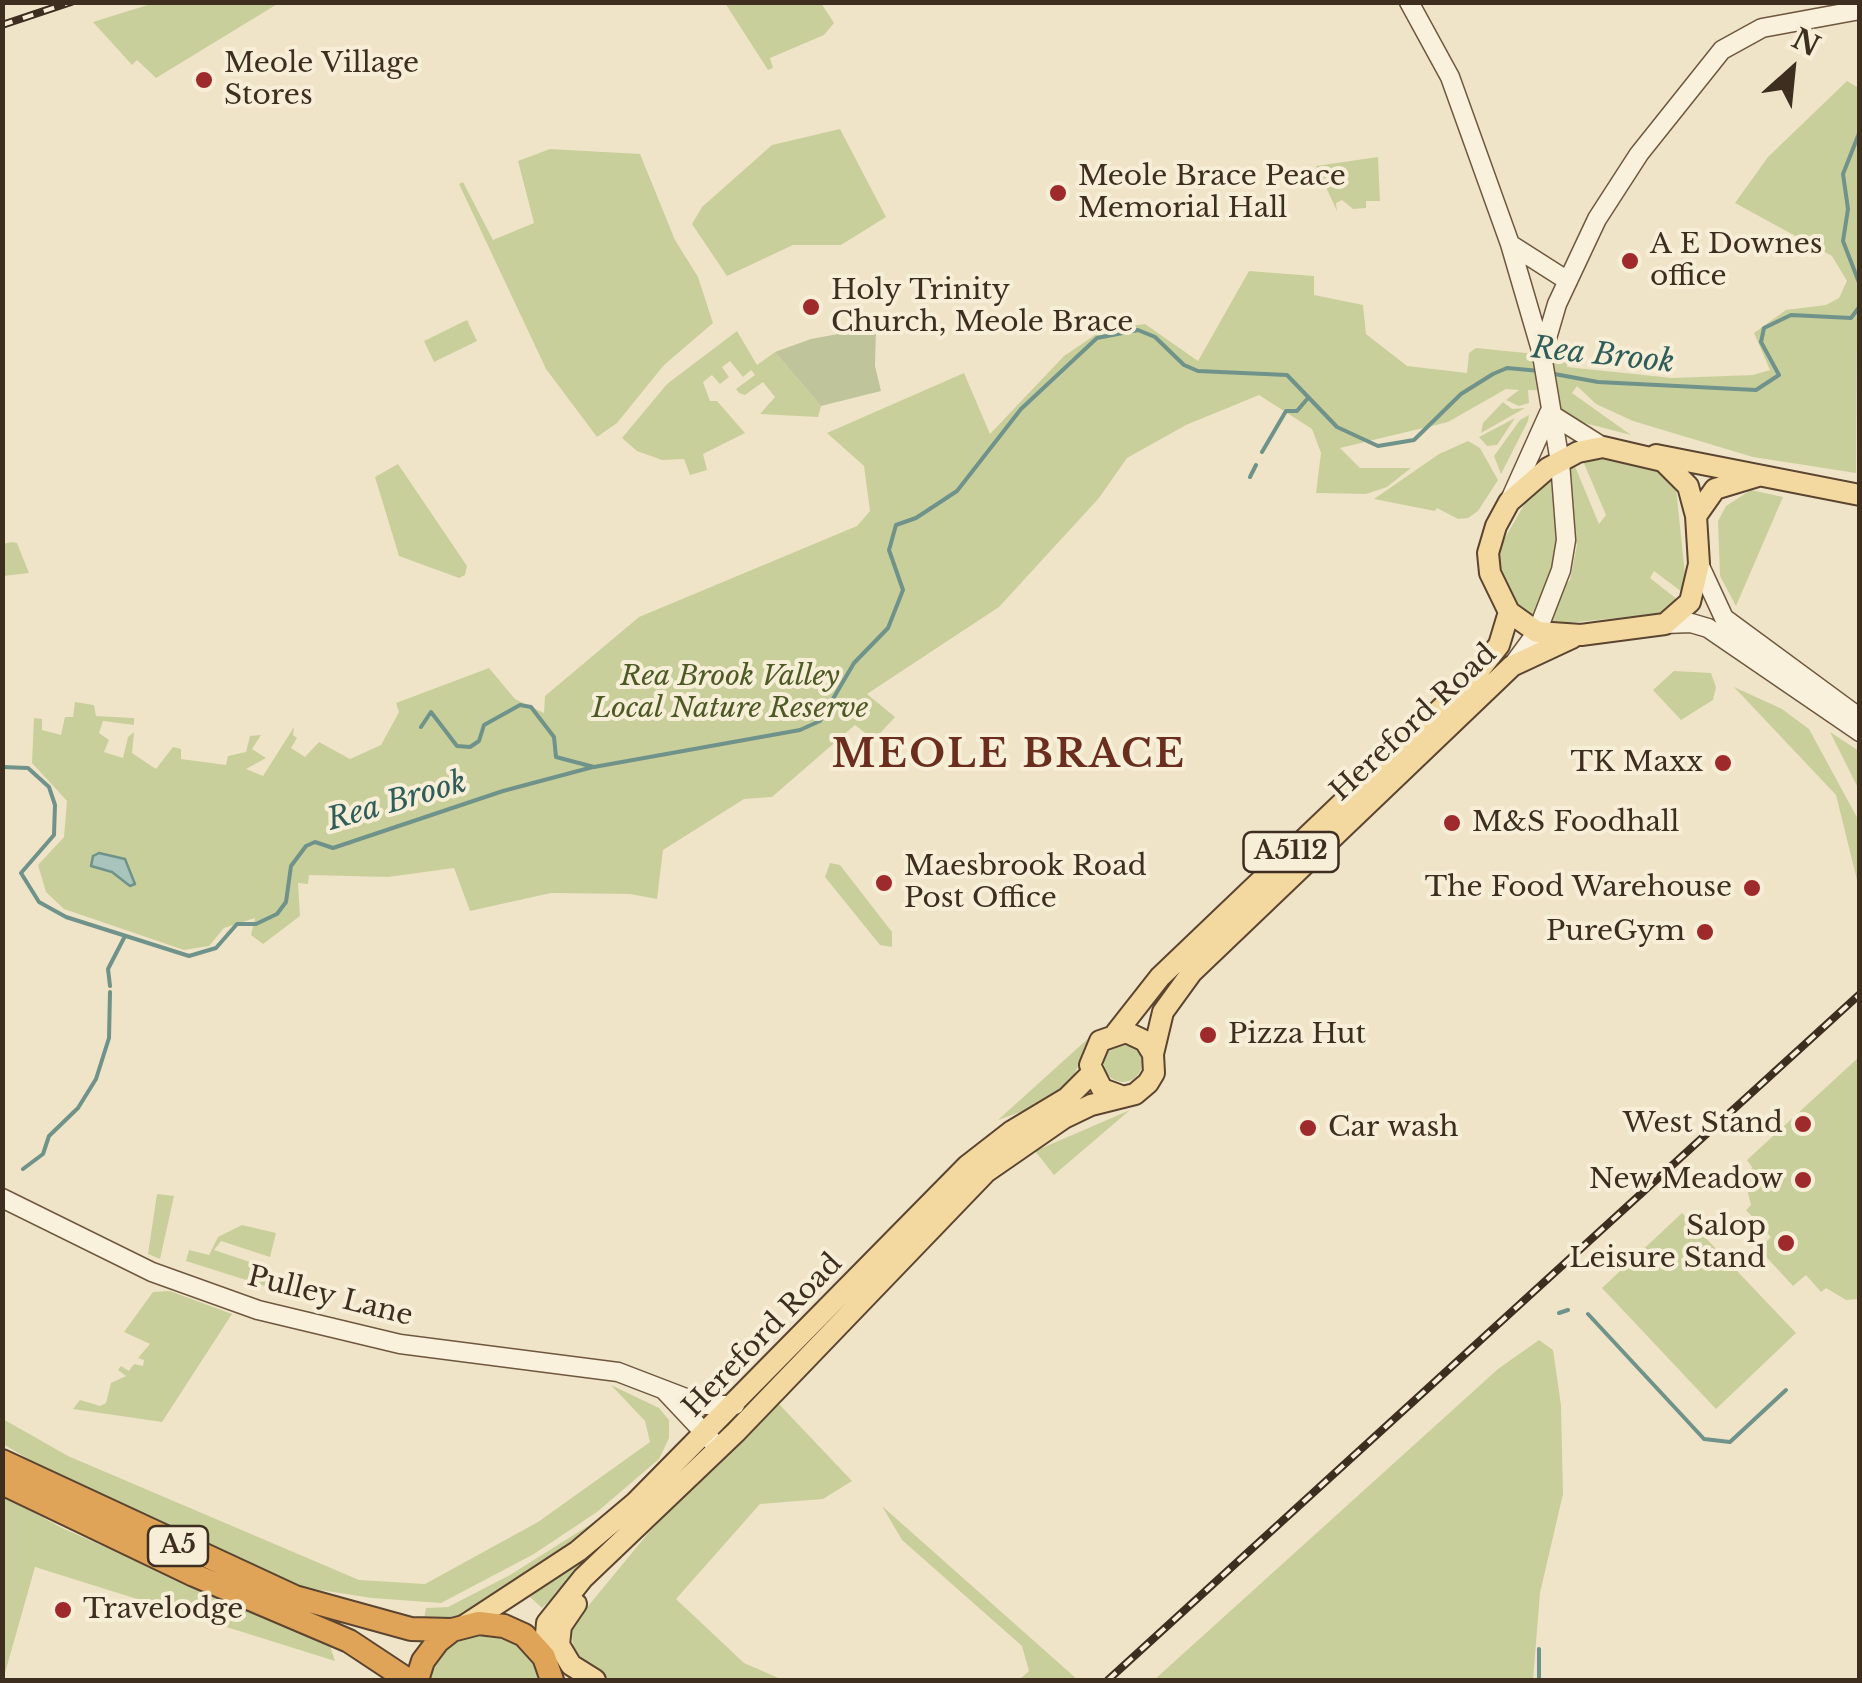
<!DOCTYPE html>
<style>
body{margin:0}
#map{position:relative;width:1862px;height:1683px;overflow:hidden;background:#f0e4c8;font-family:"Libre Baskerville",serif}
canvas{display:block}
.frame{position:absolute;inset:0;border:5px solid #3d2e20;pointer-events:none}
.north{position:absolute;left:1742px;top:20px;width:100px;height:100px;-webkit-text-stroke:8px #f7eed8;paint-order:stroke;rotate:27deg;font-size:28px;font-weight:700;line-height:40px;text-align:center;color:#3d2e20}
.north::after{content:'';display:block;margin:auto;width:35px;height:45px;background:#3d2e20;clip-path:polygon(50% 0,100% 100%,50% 72%,0 100%)}
</style>
<div id="map">
<canvas width="1862" height="1683"></canvas>
<div class="frame"></div>
<div class="north">N</div>
</div>
<script>
const context = document.querySelector('canvas').getContext('2d');
context.lineJoin = 'round';
function paint(path, color) { context.fillStyle = color; context.fill(path, 'evenodd'); }
const toPath = rows => new Path2D(rows.map(r => 'M' + r).join(''));
function stroke(path, color, width, dash) { context.strokeStyle = color; context.lineWidth = width; context.lineCap = dash ? 'butt' : 'round'; context.setLineDash(dash || []); context.stroke(path); }
function label(font, color, halo, rows, align = 'center') {
  context.font = font + ' "Libre Baskerville",serif'; context.lineWidth = 8; context.setLineDash([]); context.textBaseline = 'middle'; context.strokeStyle = halo; context.fillStyle = color; for (const [text, x, y, turn = 0] of rows) {
    context.save(); context.translate(x, y); context.rotate((+turn || 0) * Math.PI / 180); context.textAlign = isNaN(turn) ? turn : align; if (halo) context.strokeText(text, 0, 0); context.fillText(text, 0, 0); context.restore();
  }
}
paint(toPath([
 [154,3,154,2,279,3,156,78,137,60,132,65,93,22],
 [725,3,821,3,834,23,824,35,770,58,773,68,768,70],
 [1847,81,1859,88,1856,473,1753,457,1633,421,1596,404,1577,386,1572,393,1631,435,1569,419,1559,409,1557,391,1528,390,1529,403,1519,406,1506,400,1519,390,1506,389,1448,422,1340,448,1360,468,1411,468,1387,487,1366,494,1316,493,1321,453,1312,429,1259,395,1186,425,1127,458,1099,498,999,607,867,694,895,717,874,740,855,725,772,797,744,799,663,850,657,899,630,894,551,893,470,911,454,868,388,877,309,875,308,884,298,883,300,916,263,944,251,935,255,918,224,928,209,946,184,950,64,909,46,892,38,865,64,837,67,801,32,763,34,718,42,719,42,730,61,735,65,717,73,717,75,702,94,705,96,716,134,718,134,725,103,721,99,733,109,740,104,752,123,758,128,737,134,732,132,753,156,769,173,747,181,749,181,759,226,765,228,756,246,752,250,736,261,735,252,749,266,758,246,769,263,776,294,727,293,735,297,738,291,748,305,757,319,742,350,759,381,745,399,712,396,703,489,668,515,699,544,713,545,696,639,617,857,526,870,511,864,466,827,433,964,373,990,434,1064,356,1095,335,1121,327,1145,324,1198,361,1249,271,1314,276,1314,295,1363,305,1366,334,1407,366,1467,373,1469,353,1476,348,1556,356,1568,359,1567,367,1672,378,1753,375,1770,370,1754,333,1786,310,1826,305,1839,298,1847,281,1832,256,1735,203,1768,157],
 [840,129,886,217,841,245,793,245,727,276,692,224,702,207,772,145],
 [550,149,640,154,675,240,698,277,713,323,664,365,617,423,597,437,546,369,459,184,463,182,493,240,534,223,518,161],
 [1378,157,1380,201,1366,201,1366,208,1353,209,1342,200,1336,203,1337,211,1316,166],
 [467,320,477,341,434,362,424,341],
 [737,331,757,365,775,352,821,406,818,417,760,414,775,397,763,382,745,395,739,393,736,389,755,375,751,370,743,377,730,361,722,367,729,377,720,384,712,375,703,382,710,401,717,401,745,433,703,454,707,470,690,475,684,459,662,460,637,451,622,438,667,384],
 [1503,402,1512,409,1525,408,1481,433,1483,423],
 [1529,415,1528,421,1501,474,1494,456,1520,420],
 [1515,418,1497,445,1487,446,1479,437],
 [1468,441,1480,448,1498,480,1478,511,1468,518,1458,519,1437,508,1435,511,1374,499,1439,454],
 [1611,459,1654,469,1676,488,1685,574,1682,592,1654,571,1650,578,1678,600,1659,614,1546,625,1562,588,1570,580,1577,545,1569,534,1562,468,1574,464,1599,524,1606,515,1583,461],
 [398,464,467,566,465,575,459,578,399,556,375,477],
 [1554,472,1557,551,1548,588,1533,621,1521,614,1502,583,1498,563,1501,545,1529,496],
 [1751,490,1783,497,1736,606,1720,576,1718,521,1726,506],
 [12,542,17,543,29,573,3,576,3,544],
 [1674,671,1711,673,1716,687,1713,700,1681,720,1653,690],
 [1734,687,1782,709,1809,729,1859,821,1859,888,1836,795],
 [1830,732,1859,751,1859,790],
 [830,863,840,865,892,932,892,947,880,945,825,877],
 [1092,1035,1070,1084,1037,1106,998,1120],
 '1104 1063a19 19 0 1 1 38 0a19 19 0 1 1-38 0Z',
 [1859,1057,1859,1299,1846,1300,1826,1288,1821,1292,1806,1275,1793,1286,1759,1249,1771,1237,1746,1210,1751,1205,1746,1185,1752,1167,1747,1160],
 [1130,1110,1054,1175,1035,1151,1063,1139],
 [157,1194,174,1196,160,1259,148,1254],
 [1682,1213,1796,1333,1716,1409,1602,1288],
 [242,1225,276,1233,270,1257,221,1241,214,1250,268,1268,265,1286,186,1261,189,1250,209,1255,218,1237],
 [170,1291,232,1314,162,1422,73,1409,80,1400,100,1406,106,1403,111,1383,126,1376,118,1370,121,1366,129,1371,134,1364,143,1366,144,1360,138,1358,150,1344,124,1332,153,1292],
 [1539,1340,1553,1350,1561,1405,1563,1494,1540,1593,1533,1680,1154,1680,1498,1369],
 [611,1385,659,1408,669,1420,669,1438,659,1459,597,1512,534,1554,441,1603,372,1598,287,1585,62,1479,3,1444,3,1419,68,1456,359,1580,425,1584,538,1522,650,1442,645,1421],
 [777,1402,852,1481,823,1499,760,1504,676,1599,744,1663,783,1680,613,1680,602,1675,573,1651,572,1631,584,1611,650,1531],
 [705,1444,701,1457,542,1608,530,1597,620,1524],
 [3,1496,62,1528,330,1646,335,1661,35,1567,3,1680],
 [882,1506,1078,1680,1019,1680,1029,1671,1022,1646,902,1540],
 [599,1519,601,1522,560,1554,464,1616,423,1623,426,1608,448,1607,510,1575],
 [477,1634,506,1637,530,1653,543,1680,428,1680,440,1655,450,1645]
]), '#c9cf9b');
paint(toPath([
 [876,327,875,366,881,391,821,406,775,352,811,339]
]), '#bfc49a');
const water = toPath([
 [99,853,125,859,135,884,130,886,112,872,91,866,93,856,99,853]
]);
paint(water, '#a9c4bc');
stroke(water, '#6f938a', 2.5);
stroke(toPath([
 [1860,131,1843,174,1848,209,1843,241,1860,285],
 [1549,373,1598,382,1756,390,1779,375,1761,342,1764,328,1791,315,1851,318,1860,306],
 [1262,452,1286,411,1297,411,1308,398],
 [1250,477,1256,465],
 [421,727,431,712,457,746,470,747,479,741,484,725,520,705,531,707,554,737,556,757,594,767,800,730,820,721,854,663,888,628,903,590,889,550,896,525,916,518,957,491,1021,409,1097,338,1138,330,1155,337,1184,365,1198,371,1287,375,1337,427,1378,446,1414,440,1461,394,1493,374,1507,368,1540,371],
 [2,767,28,768,49,787,55,805,54,835,21,873,39,902,66,917,189,956,216,948,237,924,256,924,277,914,286,902,291,866,306,846,315,842,333,848,503,791,593,767],
 [110,986,108,969,125,936],
 [23,1169,43,1154,49,1136,78,1108,96,1079,109,1038,110,992],
 [1559,1313,1568,1310],
 [1588,1314,1704,1439,1730,1442,1786,1390],
 [1539,1680,1539,1649]
]), '#6f938a', 4);
const secondary = toPath([
 [1409,2,1450,77,1510,244,1541,350],
 [1510,244,1568,281],
 [1549,413,1603,447],
 [1509,502,1549,413],
 [1699,564,1724,618,1860,718],
 [1665,624,1691,623,1708,628,1860,732],
 [1512,666,1537,632,1561,570,1566,540,1560,462,1542,355,1557,304,1597,219,1639,154,1722,50,1762,28,1860,10],
 [2,1198,152,1272,258,1310,400,1344,618,1372,704,1405,735,1405],
 [665,1391,712,1441]
]);
const primary = toPath([
 [1603,447,1663,461,1688,486,1696,516,1699,564,1690,602,1665,624,1581,635,1537,632,1509,612,1490,573,1488,553,1496,526,1509,502,1548,468,1578,452,1603,447],
 [1656,455,1860,495],
 [1696,516,1715,489,1758,476],
 [1116,1033,1160,977,1473,678,1499,645,1509,612],
 [1153,1054,1163,1012,1192,972,1512,666,1572,638],
 [576,1604,561,1626,559,1645,571,1665,595,1680],
 [465,1625,578,1551,635,1503,967,1166,1012,1131,1067,1098,1092,1073],
 [544,1657,547,1623,583,1578,736,1432,986,1172,1064,1118,1091,1105,1135,1094,1148,1083,1154,1073,1153,1054,1145,1041,1126,1032,1100,1041,1090,1065,1102,1089,1121,1096]
]);
const highway = toPath([
 [2,1461,295,1597,411,1629,452,1630],
 [2,1483,194,1575,349,1641,408,1680],
 [417,1680,423,1661,438,1641,452,1630,479,1623,504,1626,524,1635,544,1657,552,1680]
]);
stroke(secondary, '#6f573f', 21);
stroke(primary, '#5b4430', 24);
stroke(highway, '#5b4430', 26);
stroke(secondary, '#faf1dc', 18);
stroke(primary, '#f3d9a0', 20);
stroke(highway, '#e0a458', 22);
const rail = toPath([
 [2,25,71,2],
 [1108,1680,1860,994]
]);
stroke(rail, '#3d2e20', 8);
stroke(rail, '#f7eed8', 4, [11]);
for (const [x, y, r, color] of [
 [204,80,10,"#9e2a2b"],
 [1058,193,10,"#9e2a2b"],
 [1630,261,10,"#9e2a2b"],
 [811,307,10,"#9e2a2b"],
 [1723,763,10,"#9e2a2b"],
 [1452,823,10,"#9e2a2b"],
 [884,883,10,"#9e2a2b"],
 [1752,888,10,"#9e2a2b"],
 [1705,932,10,"#9e2a2b"],
 [1208,1035,10,"#9e2a2b"],
 [1803,1124,10,"#9e2a2b"],
 [1308,1128,10,"#9e2a2b"],
 [1803,1180,10,"#9e2a2b"],
 [1786,1243,10,"#9e2a2b"],
 [63,1610,10,"#9e2a2b"]
]) { const dot = new Path2D(); dot.arc(x, y, r, 0, 2 * Math.PI); context.fillStyle = color; context.fill(dot); stroke(dot, '#f7eed8', 4); }
for (const [x, y, w] of [
 [1291,852,95],
 [178,1546,60]
]) { const box = new Path2D(); box.roundRect(x - w / 2, y - 20, w, 40, 8); context.fillStyle = '#f7eed8'; context.fill(box); stroke(box, '#3d2e20', 2.5); }
label('bold 25px', '#3d2e20', null, [
 ["A5112",1291,852],
 ["A5",178,1546]
]);
label('28px', '#3d2e20', '#f7eed8', [
 ["Meole Village",224,64],
 ["Stores",224,96],
 ["Meole Brace Peace",1078,177],
 ["Memorial Hall",1078,209],
 ["A E Downes",1650,245],
 ["office",1650,277],
 ["Holy Trinity",831,291],
 ["Church, Meole Brace",831,323],
 ["TK Maxx",1703,763,"right"],
 ["M&S Foodhall",1472,823],
 ["Maesbrook Road",904,867],
 ["Post Office",904,899],
 ["The Food Warehouse",1732,888,"right"],
 ["PureGym",1685,932,"right"],
 ["Pizza Hut",1228,1035],
 ["West Stand",1783,1124,"right"],
 ["Car wash",1328,1128],
 ["New Meadow",1783,1180,"right"],
 ["Salop",1766,1227,"right"],
 ["Leisure Stand",1766,1259,"right"],
 ["Travelodge",83,1610]
], 'left');
label('italic 28px', '#4d5a26', '#f7eed8', [
 ["Rea Brook Valley",730,677],
 ["Local Nature Reserve",730,709]
]);
label('28px', '#3d2e20', '#f7eed8', [
 ["Hereford Road",1414,723,-43],
 ["Pulley Lane",330,1297,14],
 ["Hereford Road",763,1336,-46]
]);
label('italic 30px', '#2f5d5a', '#f7eed8', [
 ["Rea Brook",1603,356,6],
 ["Rea Brook",397,802,-16]
]);
context.letterSpacing = '2.5px';
label('bold 38px', '#6b2e1e', '#f7eed8', [
 ["MEOLE BRACE",1009,756]
]);
context.letterSpacing = '0px';
</script>
